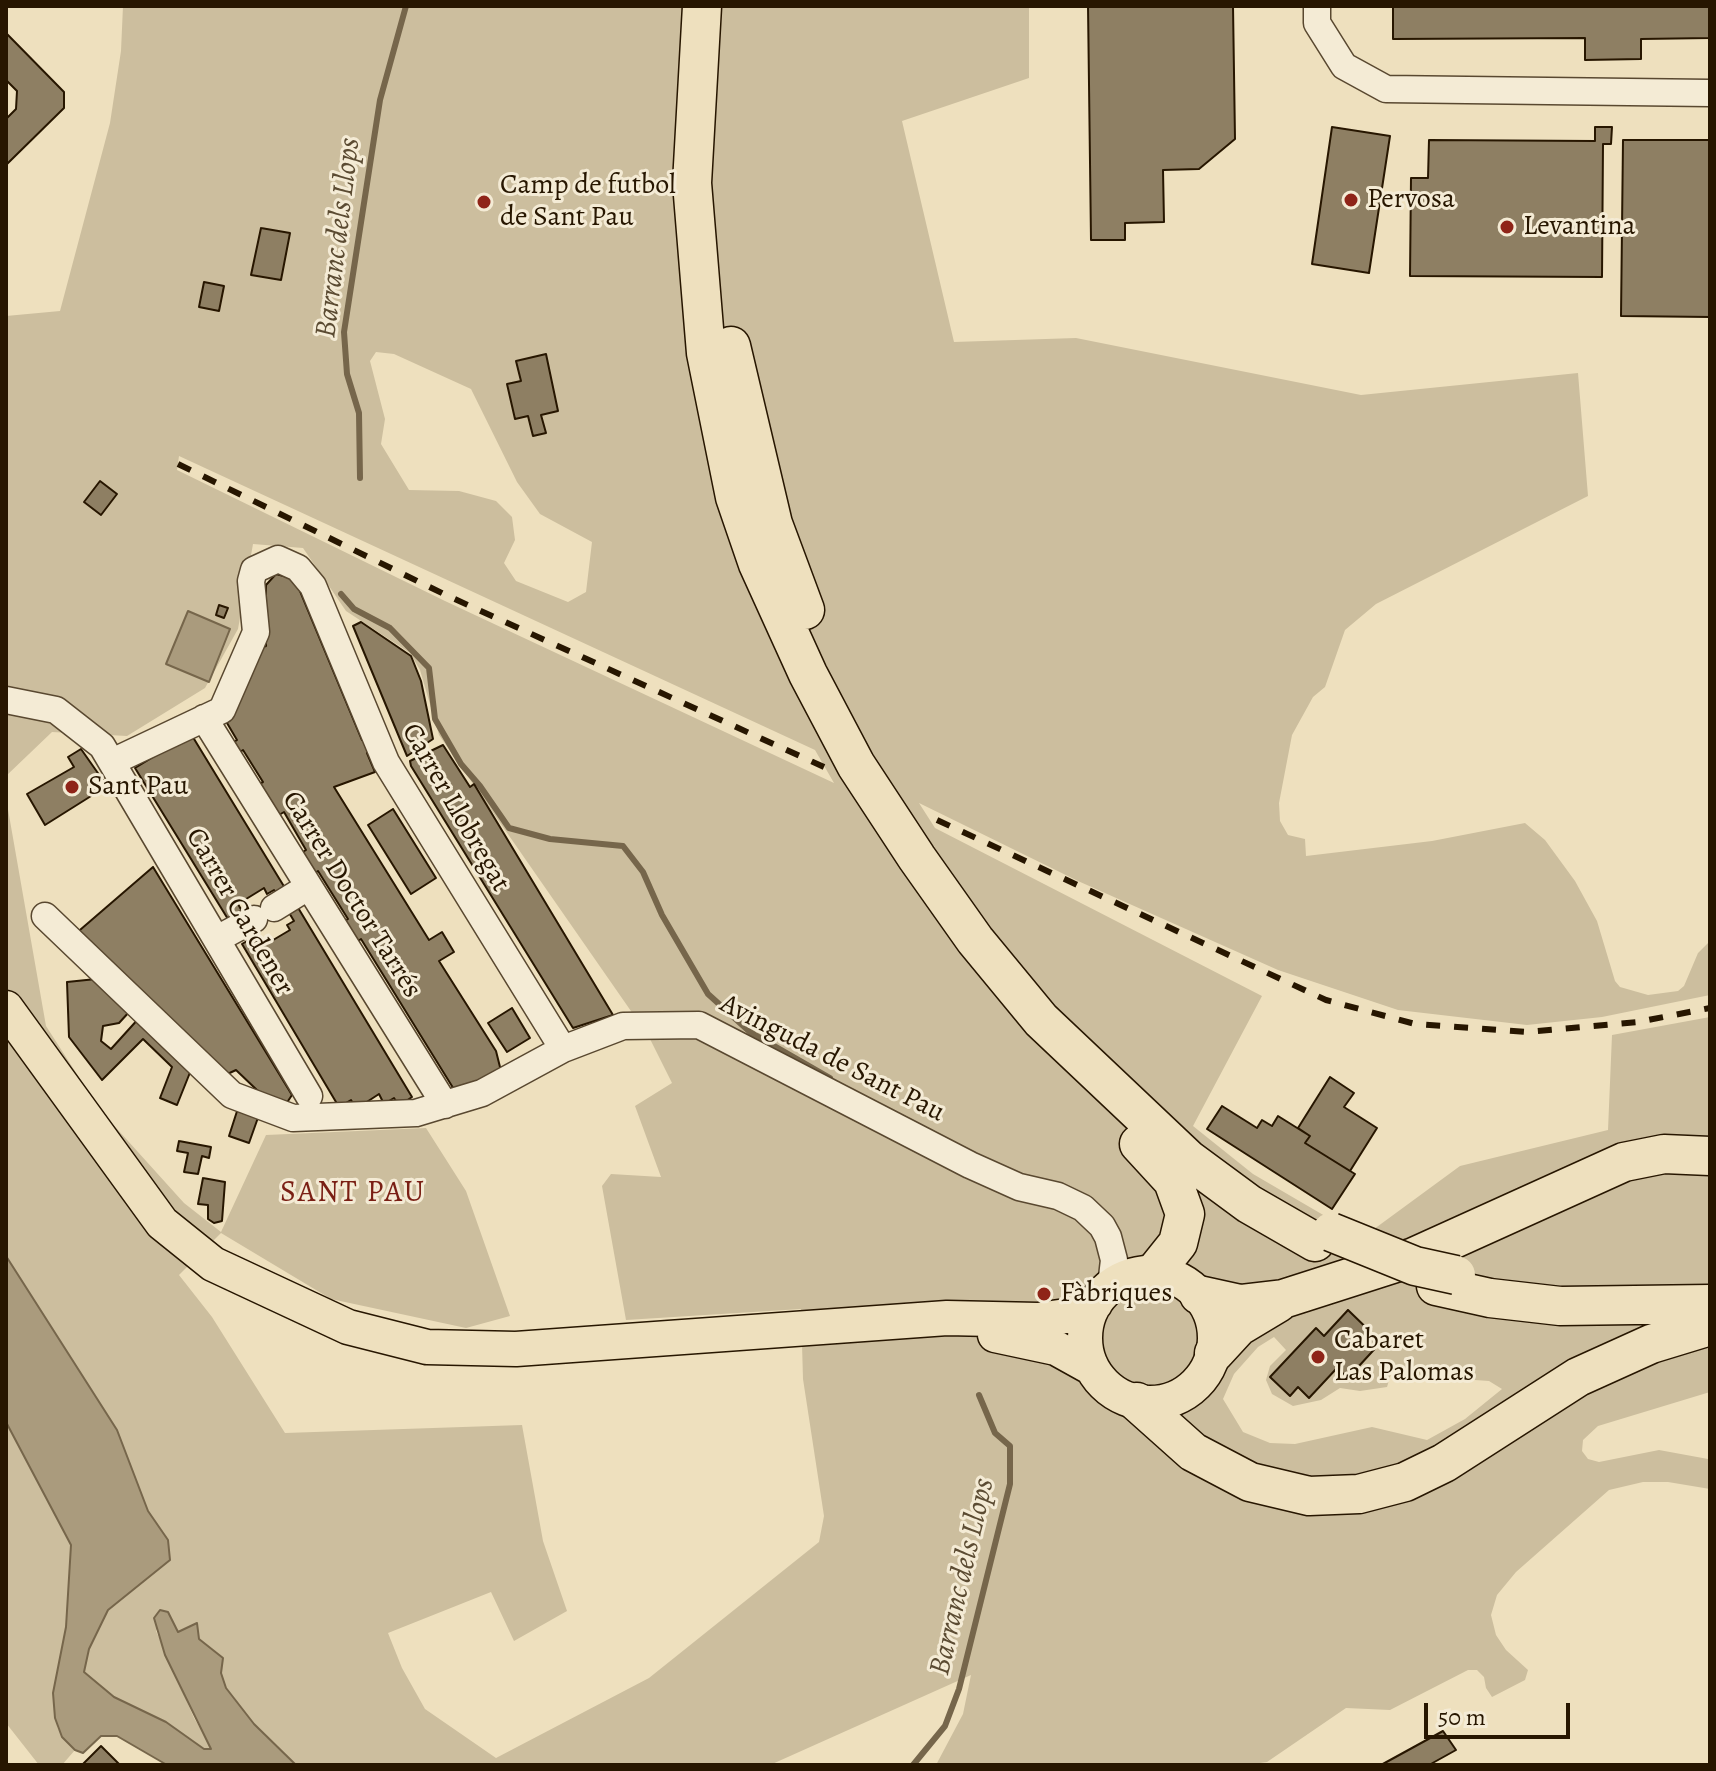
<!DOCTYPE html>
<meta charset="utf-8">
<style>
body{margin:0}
#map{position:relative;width:1716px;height:1771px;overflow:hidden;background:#eee0be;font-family:Alegreya,serif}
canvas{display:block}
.frame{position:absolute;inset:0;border:8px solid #271600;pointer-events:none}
.scale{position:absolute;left:1424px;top:1703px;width:146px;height:36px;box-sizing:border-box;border:4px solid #271600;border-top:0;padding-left:10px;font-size:24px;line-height:28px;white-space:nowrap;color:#271600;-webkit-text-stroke:6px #f4ebd5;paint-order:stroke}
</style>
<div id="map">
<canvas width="1716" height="1771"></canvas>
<div class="frame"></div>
<div class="scale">50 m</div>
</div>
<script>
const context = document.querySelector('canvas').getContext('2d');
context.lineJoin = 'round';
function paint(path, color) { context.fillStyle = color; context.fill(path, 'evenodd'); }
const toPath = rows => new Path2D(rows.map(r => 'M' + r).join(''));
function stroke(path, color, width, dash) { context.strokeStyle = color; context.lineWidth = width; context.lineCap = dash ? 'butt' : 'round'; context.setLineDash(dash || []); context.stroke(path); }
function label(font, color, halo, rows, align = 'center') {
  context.font = font + ' Alegreya,serif'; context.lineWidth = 6; context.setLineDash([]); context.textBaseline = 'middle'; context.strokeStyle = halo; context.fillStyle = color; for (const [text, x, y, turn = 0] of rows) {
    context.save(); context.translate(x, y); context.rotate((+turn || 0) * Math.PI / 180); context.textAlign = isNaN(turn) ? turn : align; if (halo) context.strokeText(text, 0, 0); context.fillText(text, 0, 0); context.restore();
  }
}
paint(toPath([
 [123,6,1029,6,1029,78,902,121,954,342,1076,338,1361,395,1578,373,1588,496,1376,604,1345,630,1325,687,1313,697,1292,735,1279,803,1280,821,1288,835,1305,839,1306,856,1432,841,1525,823,1545,840,1575,881,1597,921,1615,981,1620,987,1648,995,1678,991,1684,986,1698,953,1710,941,1710,995,1602,1017,1527,1025,1398,1010,1278,970,1078,881,919,803,935,828,1262,996,1193,1126,1253,1174,1325,1216,1370,1232,1460,1166,1608,1130,1612,1035,1710,1017,1710,1392,1598,1426,1583,1440,1582,1451,1588,1459,1599,1462,1659,1450,1708,1459,1710,1489,1668,1482,1643,1482,1609,1490,1516,1572,1497,1595,1491,1615,1496,1635,1506,1650,1528,1670,1525,1680,1492,1697,1486,1688,1484,1677,1477,1670,1468,1670,1390,1710,1346,1708,1267,1762,1246,1765,936,1765,963,1714,971,1675,770,1765,296,1765,254,1724,226,1688,221,1673,223,1658,199,1639,197,1624,178,1632,168,1612,156,1631,194,1718,212,1748,204,1749,166,1722,114,1697,84,1672,89,1649,108,1610,170,1559,168,1540,148,1511,117,1430,6,1256,6,798,46,1026,100,1110,184,1203,221,1232,266,1135,426,1128,466,1191,510,1316,466,1328,331,1299,221,1233,179,1275,212,1317,285,1433,522,1425,543,1541,567,1611,514,1641,491,1592,388,1633,402,1668,425,1709,496,1758,649,1678,819,1542,824,1516,803,1379,801,1309,626,1320,602,1186,611,1174,661,1177,635,1106,672,1083,649,1037,439,735,420,670,410,653,346,611,303,548,253,544,238,629,205,688,127,736,52,732,6,776,6,316,60,311,110,123,121,51],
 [376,352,394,354,471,389,517,482,540,514,592,542,586,592,568,602,516,581,504,563,515,540,512,517,496,501,459,491,409,490,381,444,385,419,370,361],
 [179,456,815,750,834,783,445,601,177,470],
 [1274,1337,1286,1350,1270,1366,1266,1380,1272,1394,1293,1406,1321,1400,1340,1388,1360,1391,1387,1387,1391,1374,1489,1381,1502,1389,1465,1419,1427,1440,1372,1427,1295,1444,1270,1443,1243,1432,1223,1399,1234,1374,1258,1347],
 [6,1422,71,1545,66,1627,53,1700,58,1729,75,1750,62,1765,39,1765,6,1723]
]), '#ccbe9e');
const water = toPath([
 [188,611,230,629,209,682,166,664,188,611],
 [6,1256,117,1430,148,1511,168,1540,170,1560,108,1610,89,1649,84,1672,114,1697,166,1722,204,1749,211,1749,165,1655,154,1618,160,1610,168,1612,178,1632,197,1623,199,1639,223,1658,221,1673,226,1688,254,1724,296,1765,167,1765,117,1736,101,1736,83,1753,75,1750,62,1737,55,1718,53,1693,66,1627,71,1545,6,1422,6,1256]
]);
paint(water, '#aa9b7d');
stroke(water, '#76664b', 2);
stroke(toPath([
 [360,478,359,413,347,374,344,332,380,100,406,6],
 [341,594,354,609,390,628,429,668,435,719,461,764,480,786,509,828,550,839,623,846,643,872,662,915,708,994,750,1032,830,1078],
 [913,1765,945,1726,959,1689,1010,1484,1010,1446,995,1433,979,1395]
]), '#76664b', 6);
const building = toPath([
 [1088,6,1233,6,1235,139,1199,169,1163,170,1164,222,1125,223,1125,240,1091,240,1088,6],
 [1393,6,1710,6,1710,38,1641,39,1641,59,1585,60,1585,38,1393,39,1393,6],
 [6,33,64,92,64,108,6,165,6,119,16,109,17,91,6,80,6,33],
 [1332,127,1390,136,1369,273,1312,264,1332,127],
 [1595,127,1612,127,1611,144,1603,144,1602,277,1410,276,1411,178,1428,178,1429,140,1595,141,1595,127],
 [1623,140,1710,140,1710,317,1621,316,1623,140],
 [261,228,290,233,281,280,251,275,261,228],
 [204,282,224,286,219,311,199,307,204,282],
 [546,354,558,411,541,415,546,433,533,436,528,416,515,419,507,384,521,381,516,361,546,354],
 [100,481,117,494,101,515,84,502,100,481],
 [276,574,295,579,362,740,369,737,374,750,367,753,375,772,334,787,429,940,442,932,454,952,439,961,496,1051,501,1071,455,1091,361,939,352,945,340,924,348,919,318,871,312,875,298,855,306,850,284,812,274,818,255,786,263,782,243,750,237,754,231,744,237,740,227,723,257,649,266,646,266,585,276,574],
 [219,605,228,608,224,618,216,615,219,605],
 [361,622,411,656,421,681,433,739,407,756,353,626,361,622],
 [191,734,288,893,279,898,274,890,267,894,264,888,238,904,243,913,231,924,135,768,191,734],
 [443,745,470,787,474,784,613,1015,573,1028,411,766,410,761,443,745],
 [81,749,107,786,45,825,27,794,74,767,68,757,81,749],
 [393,809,436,878,411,894,368,825,393,809],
 [153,867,292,1095,286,1104,259,1092,236,1070,219,1078,73,936,153,867],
 [297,906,412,1097,399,1106,394,1098,384,1104,379,1094,356,1109,351,1100,339,1107,242,944,252,938,263,946,290,930,287,925,294,921,288,911,297,906],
 [96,979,130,1011,119,1023,103,1026,101,1041,111,1049,140,1017,193,1065,177,1105,160,1098,172,1067,143,1039,102,1080,69,1037,67,982,96,979],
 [512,1008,530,1038,507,1052,488,1023,512,1008],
 [1330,1077,1354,1093,1344,1107,1377,1128,1350,1171,1305,1143,1310,1136,1298,1128,1330,1077],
 [239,1105,260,1112,249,1143,229,1136,239,1105],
 [1222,1106,1257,1128,1262,1120,1272,1126,1278,1116,1310,1136,1305,1143,1355,1174,1332,1209,1207,1129,1222,1106],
 [179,1141,211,1147,209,1158,202,1156,198,1174,184,1172,188,1153,177,1151,179,1141],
 [203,1178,225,1182,222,1221,214,1223,208,1219,208,1205,198,1204,203,1178],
 [1348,1310,1381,1342,1348,1378,1337,1368,1309,1398,1298,1387,1290,1396,1270,1377,1316,1328,1324,1336,1348,1310],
 [1443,1731,1456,1750,1429,1765,1381,1765,1443,1731],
 [101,1746,120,1765,82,1765,101,1746]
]);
paint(building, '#8e7f63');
stroke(building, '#271600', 2);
const minor = toPath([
 [1317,6,1317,23,1344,66,1386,89,1710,93],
 [6,700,56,710,102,746,309,1096],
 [204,718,445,1105],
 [112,762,222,710,256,632,251,581,254,570,278,559,298,568,313,586,386,762,563,1049],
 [274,908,308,887],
 [45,916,232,1095,293,1118,416,1113,482,1093,563,1049,623,1026,699,1025,970,1165,1019,1187,1058,1196,1083,1208,1102,1226,1108,1237,1114,1260,1111,1286],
 [217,939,254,919]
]);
const major = toPath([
 [6,1008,162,1223,213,1264,348,1327,427,1347,516,1349,947,1318,1038,1320,1066,1316,1095,1304],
 '1085 1338a65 65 0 1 1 130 0a65 65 0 1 1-130 0Z',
 [995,1335,1056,1348,1092,1368]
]);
const highway = toPath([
 [702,6,692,183,706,353,735,497,758,564,808,674,856,765,917,858,975,940,1041,1020,1188,1159,1249,1204,1315,1242],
 [731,346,773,524,805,610],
 [1139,1144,1173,1181,1185,1214,1178,1243,1154,1273],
 [1436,1286,1490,1298,1560,1306,1710,1304],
 [1199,1295,1240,1304,1283,1299,1414,1257,1624,1162,1664,1154,1710,1156],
 [1214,1353,1238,1327,1278,1303],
 [1137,1402,1193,1452,1250,1482,1309,1496,1359,1494,1405,1482,1444,1463,1578,1377,1651,1344,1710,1326]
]);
stroke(minor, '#594830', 29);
stroke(major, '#271600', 37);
stroke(highway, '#271600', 41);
stroke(minor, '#f4ebd5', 26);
stroke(major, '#eee0be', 34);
stroke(highway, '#eee0be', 38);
stroke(toPath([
 [178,464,448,596,824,767],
 [937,820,1326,1000,1415,1024,1526,1032,1638,1022,1710,1008]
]), '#271600', 6, [14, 14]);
const highwayBridge = toPath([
 [1331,1232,1415,1266,1456,1275]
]);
stroke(highwayBridge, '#271600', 41, []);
stroke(highwayBridge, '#eee0be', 38);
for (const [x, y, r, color] of [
 [1351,200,8,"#8f2418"],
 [484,202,8,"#8f2418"],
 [1507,227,8,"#8f2418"],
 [72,787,8,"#8f2418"],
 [1044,1294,8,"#8f2418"],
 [1318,1357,8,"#8f2418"]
]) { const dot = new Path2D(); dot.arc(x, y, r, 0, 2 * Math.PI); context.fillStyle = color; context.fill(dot); stroke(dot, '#f4ebd5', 3); }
label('28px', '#271600', '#f4ebd5', [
 ["Camp de futbol",500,186],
 ["de Sant Pau",500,218],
 ["Pervosa",1367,200],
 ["Levantina",1523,227],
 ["Sant Pau",88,787],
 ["Fàbriques",1060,1294],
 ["Cabaret",1334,1341],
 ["Las Palomas",1334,1373]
], 'left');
label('28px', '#271600', '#f4ebd5', [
 ["Carrer Llobregat",455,808,60],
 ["Carrer Doctor Tarrés",351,895,58],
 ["Carrer Cardener",239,912,60],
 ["Avinguda de Sant Pau",832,1059,27]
]);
label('italic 30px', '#5b4b32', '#f4ebd5', [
 ["Barranc dels Llops",339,238,-83],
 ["Barranc dels Llops",963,1577,-77]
]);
context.letterSpacing = '2px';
label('30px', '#7a1f14', '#f4ebd5', [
 ["SANT PAU",353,1194]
]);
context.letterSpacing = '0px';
</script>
